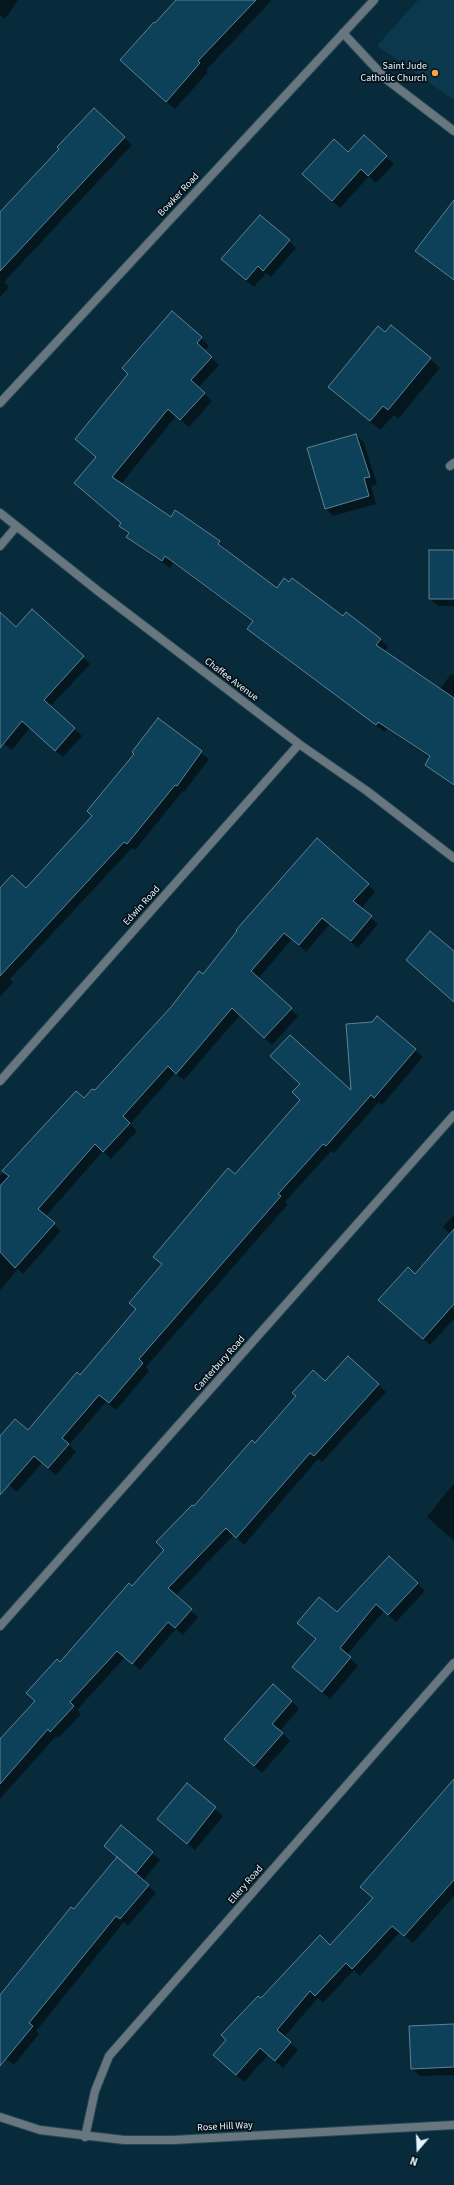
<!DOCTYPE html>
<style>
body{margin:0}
#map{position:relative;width:454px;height:2185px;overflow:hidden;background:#082b3b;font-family:"Source Sans 3",sans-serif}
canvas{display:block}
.north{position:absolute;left:398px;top:2129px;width:40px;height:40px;-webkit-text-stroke:3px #051219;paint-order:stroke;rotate:199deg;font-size:11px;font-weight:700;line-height:16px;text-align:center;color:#e6f5fe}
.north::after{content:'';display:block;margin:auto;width:14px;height:18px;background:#e6f5fe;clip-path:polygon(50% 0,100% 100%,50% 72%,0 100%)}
</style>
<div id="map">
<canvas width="454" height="2185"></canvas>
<div class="north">N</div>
</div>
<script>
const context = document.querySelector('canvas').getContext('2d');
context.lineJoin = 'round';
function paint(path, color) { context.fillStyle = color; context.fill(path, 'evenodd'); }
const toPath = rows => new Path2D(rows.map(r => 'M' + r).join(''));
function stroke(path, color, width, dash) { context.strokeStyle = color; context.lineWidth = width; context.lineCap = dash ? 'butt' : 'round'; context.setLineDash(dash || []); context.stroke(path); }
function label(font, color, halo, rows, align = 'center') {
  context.font = font + ' "Source Sans 3",sans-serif'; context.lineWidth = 3.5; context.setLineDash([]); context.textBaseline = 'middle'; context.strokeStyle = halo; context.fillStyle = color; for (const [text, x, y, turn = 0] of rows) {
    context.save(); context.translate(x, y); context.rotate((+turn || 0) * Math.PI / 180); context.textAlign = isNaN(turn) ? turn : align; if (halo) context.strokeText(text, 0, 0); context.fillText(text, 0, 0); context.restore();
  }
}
paint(toPath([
 [418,0,454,0,454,100,377,46]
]), '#0b384c');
paint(toPath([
 [0,0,18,0,5,19,0,15],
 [178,0,272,0,206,70,208,72,175,109,129,68,155,24],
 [94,109,132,145,4,282,9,287,0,297,0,223],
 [348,154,386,157,394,164,376,183,369,176,340,208,311,182],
 [454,226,454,281,416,251],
 [289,241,296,248,271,277,266,273,254,287,230,267],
 [173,312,209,346,204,351,219,365,198,388,212,401,189,427,176,416,121,484,171,518,219,542,227,550,226,551,277,589,343,617,380,639,388,647,384,652,440,689,451,674,454,676,454,787,426,764,430,758,387,729,385,732,256,636,248,629,253,622,173,563,170,568,135,544,120,526,122,524,97,457,76,439,129,374],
 [386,333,430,359,440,368,398,419,394,415,380,430,329,387],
 [356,435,364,443,377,484,371,486,376,504,333,516,326,509],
 [454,551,454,606,438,606,430,599],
 [32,610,90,664,50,707,82,736,63,757,30,728,12,750,0,741,0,645],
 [158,720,209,759,184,792,183,791,135,850,132,848,10,979,13,982,0,997,0,890,26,890,93,816],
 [368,885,375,892,361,909,378,924,358,948,330,924,306,952,292,939,258,979,298,1016,272,1045,240,1015,184,1080,175,1073,130,1124,137,1131,111,1159,103,1151,45,1217,61,1231,23,1274,18,1269,0,1290,0,1176,76,1092,84,1100,95,1092,203,975],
 [415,1050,423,1057,382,1105,379,1102,334,1153,331,1151,285,1202,288,1204,146,1367,149,1371,116,1410,106,1402,69,1445,76,1452,56,1475,42,1463,17,1492,0,1477,0,1437,28,1431,80,1376,137,1309,163,1265,155,1257,235,1175],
 [454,1215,454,1291,445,1302,454,1310,454,1319,430,1345,387,1307,451,1235,443,1227],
 [348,1357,386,1392,322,1462,318,1459,244,1545,234,1535,175,1596,198,1617,183,1635,176,1629,140,1670,125,1657,77,1710,81,1714,58,1738,56,1736,0,1799,0,1741,36,1701,60,1664,165,1550,194,1508,255,1444,325,1383],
 [454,1483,454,1541,427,1517],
 [389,1557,425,1591,396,1622,384,1611,347,1655,358,1666,330,1699,301,1674,317,1640,337,1614],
 [292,1701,299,1709,280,1731,290,1741,262,1773,233,1747],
 [187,1784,223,1816,195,1850,158,1819],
 [454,1784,454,1896,413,1943,400,1932,360,1976,354,1970,323,2003,318,1998,284,2037,298,2050,283,2068,268,2055,244,2082,214,2055,261,2000,330,1946,374,1898],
 [121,1826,160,1860,143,1881,156,1893,128,1926,124,1922,36,2031,39,2034,14,2065,0,2054,0,1996,118,1858],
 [454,2025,454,2075,420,2076,412,2069]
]), '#0007');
const building = toPath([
 [176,0,256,0,198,61,200,63,166,102,120,60,154,22,155,23,176,0],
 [94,108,125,137,0,271,0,212,59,149,57,147,94,108],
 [364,135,387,156,368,176,361,169,332,201,302,174,334,139,348,152,364,135],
 [454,200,454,280,415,251,454,200],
 [260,215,290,240,263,271,258,266,246,280,221,259,260,215],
 [172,311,202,337,197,343,212,357,191,380,205,393,180,420,168,409,112,477,171,517,175,510,220,541,218,544,277,588,284,578,289,582,292,578,343,616,346,612,381,639,376,645,454,698,454,785,425,765,430,756,378,722,376,725,247,629,253,621,165,556,162,561,126,537,129,533,119,526,121,523,74,483,96,457,75,439,128,374,122,368,172,311],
 [391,325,431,358,388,410,383,406,370,421,328,387,378,326,385,332,391,325],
 [356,434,370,477,364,478,369,496,325,509,307,448,356,434],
 [429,550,454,550,454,599,429,599,429,550],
 [32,609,84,656,44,700,75,728,55,751,22,721,0,748,0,612,16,627,32,609],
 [158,718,202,751,177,786,175,785,127,844,124,842,0,976,0,888,12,875,26,888,92,816,87,811,134,754,132,752,158,718],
 [317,838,369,884,353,901,372,916,351,941,322,918,299,945,284,933,251,971,292,1008,264,1038,232,1008,176,1074,168,1066,123,1116,130,1123,103,1152,95,1144,38,1209,55,1223,15,1268,0,1252,0,1186,9,1176,2,1171,76,1091,84,1098,92,1089,95,1090,171,1007,199,971,203,974,237,931,236,930,317,838],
 [430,931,454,951,454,1002,406,960,430,931],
 [377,1016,416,1049,374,1098,371,1095,326,1146,323,1144,278,1194,281,1196,139,1359,143,1363,109,1403,99,1395,62,1438,69,1444,48,1468,34,1456,0,1495,0,1436,15,1419,28,1430,77,1372,80,1375,136,1309,129,1303,162,1264,153,1257,228,1168,235,1174,300,1100,292,1092,300,1084,270,1056,290,1035,351,1090,346,1024,372,1022,377,1016],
 [454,1229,454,1304,423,1339,378,1300,408,1267,415,1274,454,1229],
 [348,1356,379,1384,314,1456,310,1453,236,1538,226,1528,168,1588,192,1609,175,1628,168,1622,132,1664,117,1651,70,1702,74,1706,50,1732,48,1729,0,1784,0,1739,35,1701,26,1693,57,1659,60,1662,129,1583,132,1586,164,1550,156,1542,192,1505,194,1506,252,1440,255,1443,296,1396,292,1393,313,1370,325,1381,348,1356],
 [389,1556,418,1583,388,1615,376,1604,340,1648,351,1657,322,1692,292,1667,316,1639,297,1623,319,1597,337,1612,389,1556],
 [273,1684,292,1701,272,1724,283,1733,254,1766,224,1739,273,1684],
 [454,1779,454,1880,404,1936,392,1926,352,1969,346,1963,315,1996,310,1991,277,2030,291,2042,275,2061,260,2048,236,2075,213,2055,226,2040,221,2035,258,1996,261,1998,320,1935,330,1945,373,1898,360,1887,454,1779],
 [187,1783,216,1807,187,1844,157,1819,187,1783],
 [121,1825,153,1852,136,1873,104,1846,121,1825],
 [117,1857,149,1885,120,1919,116,1916,29,2023,33,2026,0,2066,0,1995,71,1907,74,1909,117,1857],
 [454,2024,454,2067,411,2069,409,2026,454,2024]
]);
paint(building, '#0c4159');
stroke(building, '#5f8295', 1);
const minor = toPath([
 [343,33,386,79,454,131],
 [0,403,374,0],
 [450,466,454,463],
 [0,513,98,591,299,744,367,791,454,858],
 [0,546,16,527],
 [0,1081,299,744],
 [0,1626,454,1115],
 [0,2117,40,2130,124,2140,173,2140,454,2125],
 [85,2137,95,2091,109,2056,454,1663]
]);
stroke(minor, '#274756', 10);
stroke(minor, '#68777f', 8);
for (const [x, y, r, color] of [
 [435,73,4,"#f8a04b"]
]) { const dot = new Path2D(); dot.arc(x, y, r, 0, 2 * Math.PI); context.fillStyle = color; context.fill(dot); stroke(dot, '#051219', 1.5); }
label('10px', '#e6f5fe', '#051219', [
 ["Saint Jude",427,67],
 ["Catholic Church",427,79]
], 'right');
label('10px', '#e6f5fe', '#051219', [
 ["Bowker Road",179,195,-47],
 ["Chaffee Avenue",231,680,37],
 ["Edwin Road",142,906,-48],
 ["Canterbury Road",220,1364,-48],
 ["Ellery Road",246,1885,-49],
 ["Rose Hill Way",225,2127,-3]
]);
</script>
